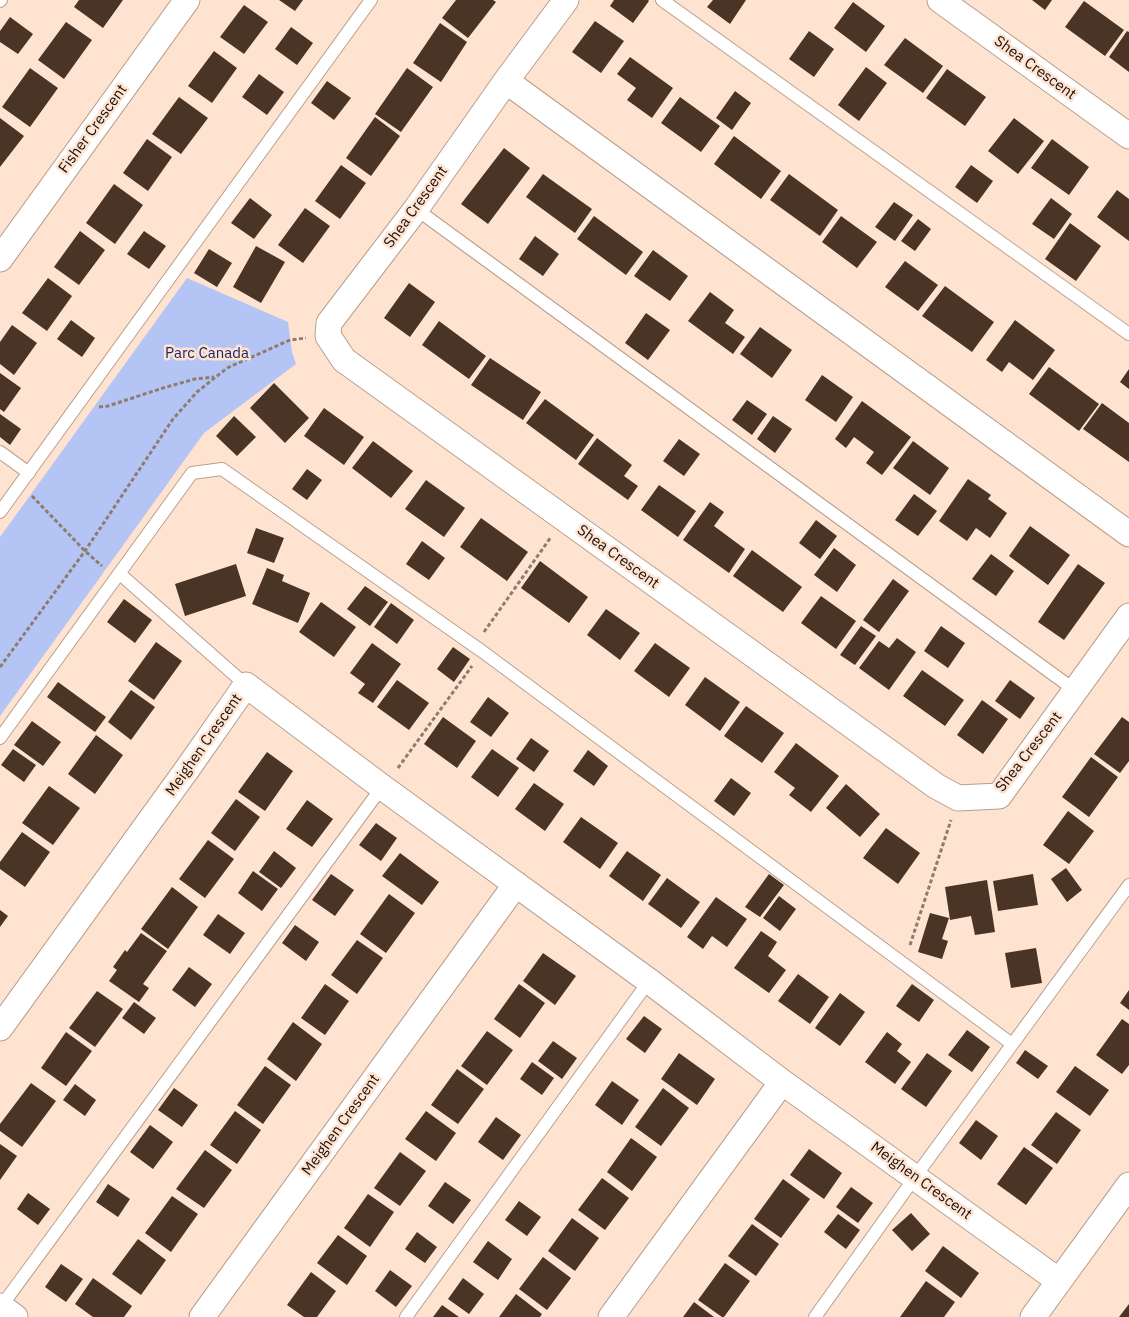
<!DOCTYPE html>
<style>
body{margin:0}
canvas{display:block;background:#ffe3d1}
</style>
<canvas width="1129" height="1317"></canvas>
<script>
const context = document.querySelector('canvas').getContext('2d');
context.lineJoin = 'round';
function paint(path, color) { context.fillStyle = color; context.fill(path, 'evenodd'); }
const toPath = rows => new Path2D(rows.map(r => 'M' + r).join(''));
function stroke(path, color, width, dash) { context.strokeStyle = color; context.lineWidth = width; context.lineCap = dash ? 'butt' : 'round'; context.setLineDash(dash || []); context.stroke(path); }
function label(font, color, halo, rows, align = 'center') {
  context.font = font + ' "IBM Plex Sans",sans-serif'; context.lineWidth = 5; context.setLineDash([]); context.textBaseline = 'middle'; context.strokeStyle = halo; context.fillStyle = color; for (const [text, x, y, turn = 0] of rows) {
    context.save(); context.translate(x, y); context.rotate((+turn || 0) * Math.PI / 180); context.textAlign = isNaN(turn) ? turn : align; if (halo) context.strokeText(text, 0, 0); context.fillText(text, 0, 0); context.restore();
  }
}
paint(toPath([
 [187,278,288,322,292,352,296,364,204,433,0,716,0,537]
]), '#b4c4f4');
paint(toPath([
 [79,0,123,0,103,28,74,7],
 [279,0,303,0,295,11],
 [456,0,493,0,496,2,468,38,442,18],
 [614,0,648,0,649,1,633,23,610,6],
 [713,0,746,0,730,24,707,7],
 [1032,0,1052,0,1045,10],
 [1084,1,1124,30,1105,56,1065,27],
 [853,2,885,26,866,52,834,28],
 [244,5,268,22,244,54,220,37],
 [10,17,33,34,18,54,0,42,0,31],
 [595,21,624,41,601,73,572,52],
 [66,22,92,40,64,79,38,60],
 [440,23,467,42,441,82,413,63],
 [291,27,313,43,297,65,275,49],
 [809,31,834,49,814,77,789,59],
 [1127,31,1129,32,1129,72,1109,57],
 [905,38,943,66,923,93,884,65],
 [214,51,237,68,212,103,188,86],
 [630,57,673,88,652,118,627,100,636,88,617,74],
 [866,67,887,83,859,121,838,105],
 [30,68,58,88,30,127,2,107],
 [407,68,433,87,401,132,375,114],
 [947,69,986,97,965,126,926,98],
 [259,74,284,92,267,115,242,97],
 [327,81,351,98,334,120,311,103],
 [735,91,751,103,732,130,716,118],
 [179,97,208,118,181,154,152,134],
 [680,97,720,126,701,152,661,123],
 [375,117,400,136,371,176,346,158],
 [0,118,24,136,0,167],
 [1014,118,1044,141,1018,174,988,151],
 [734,136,781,171,761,199,714,164],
 [147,139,172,157,148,191,123,173],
 [1052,139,1089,167,1069,195,1031,168],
 [504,148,530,168,488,224,461,204],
 [341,165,366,183,340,219,315,201],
 [971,165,993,181,977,203,955,187],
 [543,174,592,209,575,233,526,197],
 [789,174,838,210,820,236,770,200],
 [114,184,143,205,115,244,86,223],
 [1117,190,1129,199,1129,241,1097,217],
 [250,198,272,215,254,239,231,223],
 [1051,198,1072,214,1054,239,1032,224],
 [894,202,913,215,895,241,875,227],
 [305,208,330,226,303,263,278,245],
 [594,216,643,252,626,275,577,239],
 [841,216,877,242,857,268,822,242],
 [918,219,931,229,915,251,901,241],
 [1070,223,1101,246,1076,281,1045,259],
 [80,231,105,250,79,285,54,267],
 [144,231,166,246,149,269,127,254],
 [535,236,559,254,543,276,519,259],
 [256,246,285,262,261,303,233,287],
 [209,249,232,263,217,287,194,273],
 [653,250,688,276,670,301,634,276],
 [905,261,938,285,918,311,885,287],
 [48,278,72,296,47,331,22,313],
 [409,283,435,302,410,337,384,318],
 [945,286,994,322,972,352,922,316],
 [710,292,734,310,725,323,745,337,733,354,688,321],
 [646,313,670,330,648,360,625,343],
 [71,320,95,338,82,357,57,339],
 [1015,320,1055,350,1033,380,1009,362,1002,372,986,360],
 [439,321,486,356,469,379,422,345],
 [12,325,37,343,14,375,0,364,0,342],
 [760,327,792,350,772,378,740,354],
 [490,358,541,392,523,420,471,385],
 [1049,367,1099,404,1079,431,1029,394],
 [1129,369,1129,389,1120,382],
 [0,373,21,388,4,412,0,409],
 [822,375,853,397,836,422,805,400],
 [274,383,309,418,285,443,250,408],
 [545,399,594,435,576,460,526,423],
 [747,400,767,414,752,435,732,420],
 [862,401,911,437,882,475,866,463,874,452,854,437,846,448,835,439],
 [1102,403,1129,423,1129,462,1083,429],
 [324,408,364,437,344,465,304,436],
 [0,414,21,429,10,445,0,437],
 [234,416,256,437,237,456,216,436],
 [773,416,792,429,775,453,757,439],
 [597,438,632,465,624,476,638,486,628,500,578,464],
 [679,439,700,454,684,476,663,461],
 [373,441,413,471,391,498,352,468],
 [913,441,949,468,930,495,893,468],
 [307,469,322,480,307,500,292,489],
 [968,479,991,495,988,499,1007,513,990,538,976,528,967,541,939,521],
 [426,480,465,508,444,537,405,509],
 [659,485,696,511,678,537,641,510],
 [914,494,937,511,918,536,895,520],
 [710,502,724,512,714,526,745,549,729,573,683,540],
 [481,518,528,552,507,581,460,547],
 [816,520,837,536,820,559,799,543],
 [1030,526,1070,555,1048,585,1009,556],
 [256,528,284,538,274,563,247,553],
 [422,541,445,558,429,580,406,564],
 [834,548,856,565,837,592,814,575],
 [752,550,802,587,783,612,733,576],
 [991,554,1014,571,996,596,972,579],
 [540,561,588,597,569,623,521,588],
 [236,564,246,596,185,616,175,584],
 [1078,564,1105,583,1064,640,1038,622],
 [267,568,284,575,282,581,310,593,298,623,252,604],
 [893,579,909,591,879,632,863,620],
 [365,586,388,602,370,626,347,609],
 [821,596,856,621,836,649,801,623],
 [124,599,152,620,135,643,107,622],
 [321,602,356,627,334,657,299,632],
 [391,603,414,620,397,644,374,627],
 [606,609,640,633,620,660,587,635],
 [861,626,876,636,855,665,840,655],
 [941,626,965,643,948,668,924,651],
 [897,638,916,652,889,690,859,668,879,641,889,648],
 [156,642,182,661,154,700,128,681],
 [372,643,401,664,373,703,358,693,365,684,350,673],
 [655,643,690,668,669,697,634,671],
 [453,647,470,659,454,682,437,669],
 [922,670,964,700,945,726,903,696],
 [705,677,740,702,720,731,685,705],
 [397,680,429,703,409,730,377,707],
 [1010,680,1035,698,1020,719,995,701],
 [58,682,106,717,95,732,47,697],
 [131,690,155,707,131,740,108,722],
 [488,697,509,713,491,737,470,722],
 [982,700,1008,719,983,754,957,735],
 [746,706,784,733,762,763,724,736],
 [443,717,476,741,457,768,424,744],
 [1122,717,1129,722,1129,761,1120,773,1094,754],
 [32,721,61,742,43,766,14,745],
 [96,735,123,755,95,794,68,774],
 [531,738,549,751,534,772,516,759],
 [796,743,839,776,811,812,789,795,795,788,774,772],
 [13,749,36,765,24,782,1,765],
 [492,749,519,768,498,797,471,777],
 [588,750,608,766,594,786,573,771],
 [267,752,293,771,265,811,238,792],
 [1091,757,1118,777,1089,817,1062,797],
 [731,778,751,793,734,816,714,801],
 [534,783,564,804,545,831,515,809],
 [846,784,880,814,860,837,826,808],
 [49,786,80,808,53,845,22,823],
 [236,799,260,817,235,851,211,833],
 [307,800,333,819,312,847,286,829],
 [1068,811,1094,831,1069,864,1043,845],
 [581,817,618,843,600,869,563,842],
 [376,823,397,838,381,861,359,845],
 [886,828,920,853,898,884,863,858],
 [22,832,50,852,25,887,0,869,0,862],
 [208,840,234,859,205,898,179,879],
 [274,851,296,868,281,888,259,872],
 [627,851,661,875,643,901,609,876],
 [400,853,439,882,422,905,382,876],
 [1066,868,1082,890,1067,902,1051,879],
 [253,871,278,889,262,911,238,893],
 [331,874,354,890,335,916,312,900],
 [769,874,784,885,760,917,745,907],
 [1033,874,1038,905,998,911,993,881],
 [667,878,700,902,681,928,648,904],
 [987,880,995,932,975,935,971,916,950,920,945,887],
 [172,887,198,907,168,949,141,929],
 [389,894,415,913,386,953,360,934],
 [779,896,796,909,780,931,763,918],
 [716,897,747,919,727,947,712,936,703,949,687,937],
 [0,910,8,916,0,927],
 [930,913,949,918,942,939,948,941,942,959,918,952],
 [218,914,245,933,230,954,203,935],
 [295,925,319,942,306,961,282,943],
 [761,931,777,942,768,956,786,970,769,993,734,968],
 [141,933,167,951,143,984,149,988,139,1002,109,981,117,970,113,967,125,950,127,952],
 [357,940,383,958,357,994,331,975],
 [1036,948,1042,983,1011,988,1005,953],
 [543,953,576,976,555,1005,523,981],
 [189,967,212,984,195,1007,172,990],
 [798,974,829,997,810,1024,778,1001],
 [325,984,349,1001,325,1035,301,1018],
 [519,984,545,1003,520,1038,494,1019],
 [912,984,934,1000,919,1022,896,1006],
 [1129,990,1129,1010,1120,1003],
 [97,991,123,1009,95,1047,69,1028],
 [840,993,865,1012,840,1046,815,1028],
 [134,1002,156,1018,144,1034,122,1018],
 [644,1016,662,1029,645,1053,626,1039],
 [1122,1019,1129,1024,1129,1065,1122,1074,1096,1055],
 [293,1022,322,1044,296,1081,267,1059],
 [967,1030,990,1047,972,1072,948,1055],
 [487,1031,513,1050,487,1085,461,1066],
 [66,1032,92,1051,66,1086,41,1068],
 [887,1032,902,1044,897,1051,911,1062,895,1084,865,1062],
 [553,1041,577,1058,562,1079,538,1061],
 [1025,1050,1048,1066,1038,1079,1016,1063],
 [679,1053,715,1079,697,1105,661,1079],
 [927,1053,952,1071,926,1107,901,1089],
 [532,1062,554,1078,542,1095,520,1079],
 [265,1066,291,1085,263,1124,237,1105],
 [1075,1066,1109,1090,1090,1116,1056,1092],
 [457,1069,484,1089,458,1124,431,1105],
 [612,1081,639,1100,622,1125,595,1105],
 [31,1083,56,1101,22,1147,0,1131,0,1124],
 [75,1084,96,1100,85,1116,63,1100],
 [174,1088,198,1105,182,1127,158,1110],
 [663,1088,689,1108,661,1146,635,1127],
 [235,1111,261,1130,237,1164,210,1145],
 [426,1111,456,1133,436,1161,405,1139],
 [1056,1112,1081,1130,1057,1164,1031,1145],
 [496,1117,521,1135,503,1160,478,1142],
 [976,1120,998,1136,981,1160,959,1143],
 [150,1125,173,1142,153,1169,130,1152],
 [631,1138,657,1157,632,1191,607,1172],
 [0,1144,17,1156,0,1180],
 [1024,1147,1053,1168,1026,1205,997,1184],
 [809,1149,842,1173,824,1199,790,1175],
 [205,1150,232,1170,204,1208,176,1189],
 [400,1152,426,1171,400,1206,374,1188],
 [602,1178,629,1198,605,1230,578,1210],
 [783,1179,810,1199,781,1238,754,1219],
 [445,1182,471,1200,453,1224,428,1206],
 [108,1184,130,1199,118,1217,96,1202],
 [851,1187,873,1203,858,1223,836,1207],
 [28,1193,50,1209,38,1225,17,1209],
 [368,1194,394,1212,370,1247,344,1228],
 [172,1196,198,1214,171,1252,145,1233],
 [519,1201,541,1217,527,1236,505,1220],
 [911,1213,930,1234,912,1251,892,1230],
 [838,1214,860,1230,846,1249,824,1232],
 [572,1218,599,1238,575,1271,548,1251],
 [752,1224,779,1244,756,1276,728,1256],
 [417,1232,437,1247,425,1263,405,1249],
 [338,1235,367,1256,347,1285,317,1263],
 [138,1239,166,1260,141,1295,112,1274],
 [488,1241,512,1259,498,1280,473,1262],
 [943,1246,979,1273,961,1298,925,1271],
 [543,1257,571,1278,547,1310,519,1289],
 [725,1263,750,1281,724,1317,722,1317,698,1300],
 [61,1264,83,1279,66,1302,45,1287],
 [390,1270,412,1286,396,1307,375,1291],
 [311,1272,336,1291,317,1317,304,1317,287,1305],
 [93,1278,132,1306,124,1317,93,1317,75,1304],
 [463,1278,484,1294,469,1314,448,1299],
 [926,1281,955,1302,944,1317,900,1317],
 [516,1294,542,1314,540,1317,499,1317],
 [694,1302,714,1317,683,1317],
 [1129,1304,1129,1317,1119,1317],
 [442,1305,459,1317,433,1317]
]), '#493425');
const service = toPath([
 [662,0,1129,334],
 [0,1,1,0],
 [416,209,1076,691],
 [0,452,29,473],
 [0,512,371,0],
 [120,574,246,685],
 [0,738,192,473,222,469,483,652,1012,1044],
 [0,1308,382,787],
 [406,1317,649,981],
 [815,1317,915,1177,1129,885]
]);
const minor = toPath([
 [566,0,506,81,416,209,329,323,328,336,344,360,936,786,958,798,999,796,1129,616],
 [940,0,1129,136],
 [506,81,1129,534],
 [0,259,187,0],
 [0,1028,188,768,246,685,382,787,649,981,782,1082,1059,1281],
 [0,1306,15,1317],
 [202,1317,516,884],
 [611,1317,782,1082],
 [1033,1317,1129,1185]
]);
stroke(service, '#b99f8d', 14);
stroke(minor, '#b99f8d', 27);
stroke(toPath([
 [99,407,108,406,163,388,195,379,214,377],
 [32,496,85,551,102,566],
 [484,632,551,537],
 [0,667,85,551,173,419,197,392,227,368,290,340,306,338],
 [398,768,472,666],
 [910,945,951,820]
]), '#8f7c70', 3, [4, 2.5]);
stroke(service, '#fff', 12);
stroke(minor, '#fff', 25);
label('15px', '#180f09', '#ffe3d1', [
 ["Shea Crescent",1035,68,36],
 ["Fisher Crescent",93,129,-54],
 ["Shea Crescent",416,207,-54],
 ["Shea Crescent",618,557,36],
 ["Meighen Crescent",204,745,-55],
 ["Shea Crescent",1029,752,-52],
 ["Meighen Crescent",341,1125,-54],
 ["Meighen Crescent",921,1181,36]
]);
label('15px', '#1a2570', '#ffe3d1', [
 ["Parc Canada",207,354]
]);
</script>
